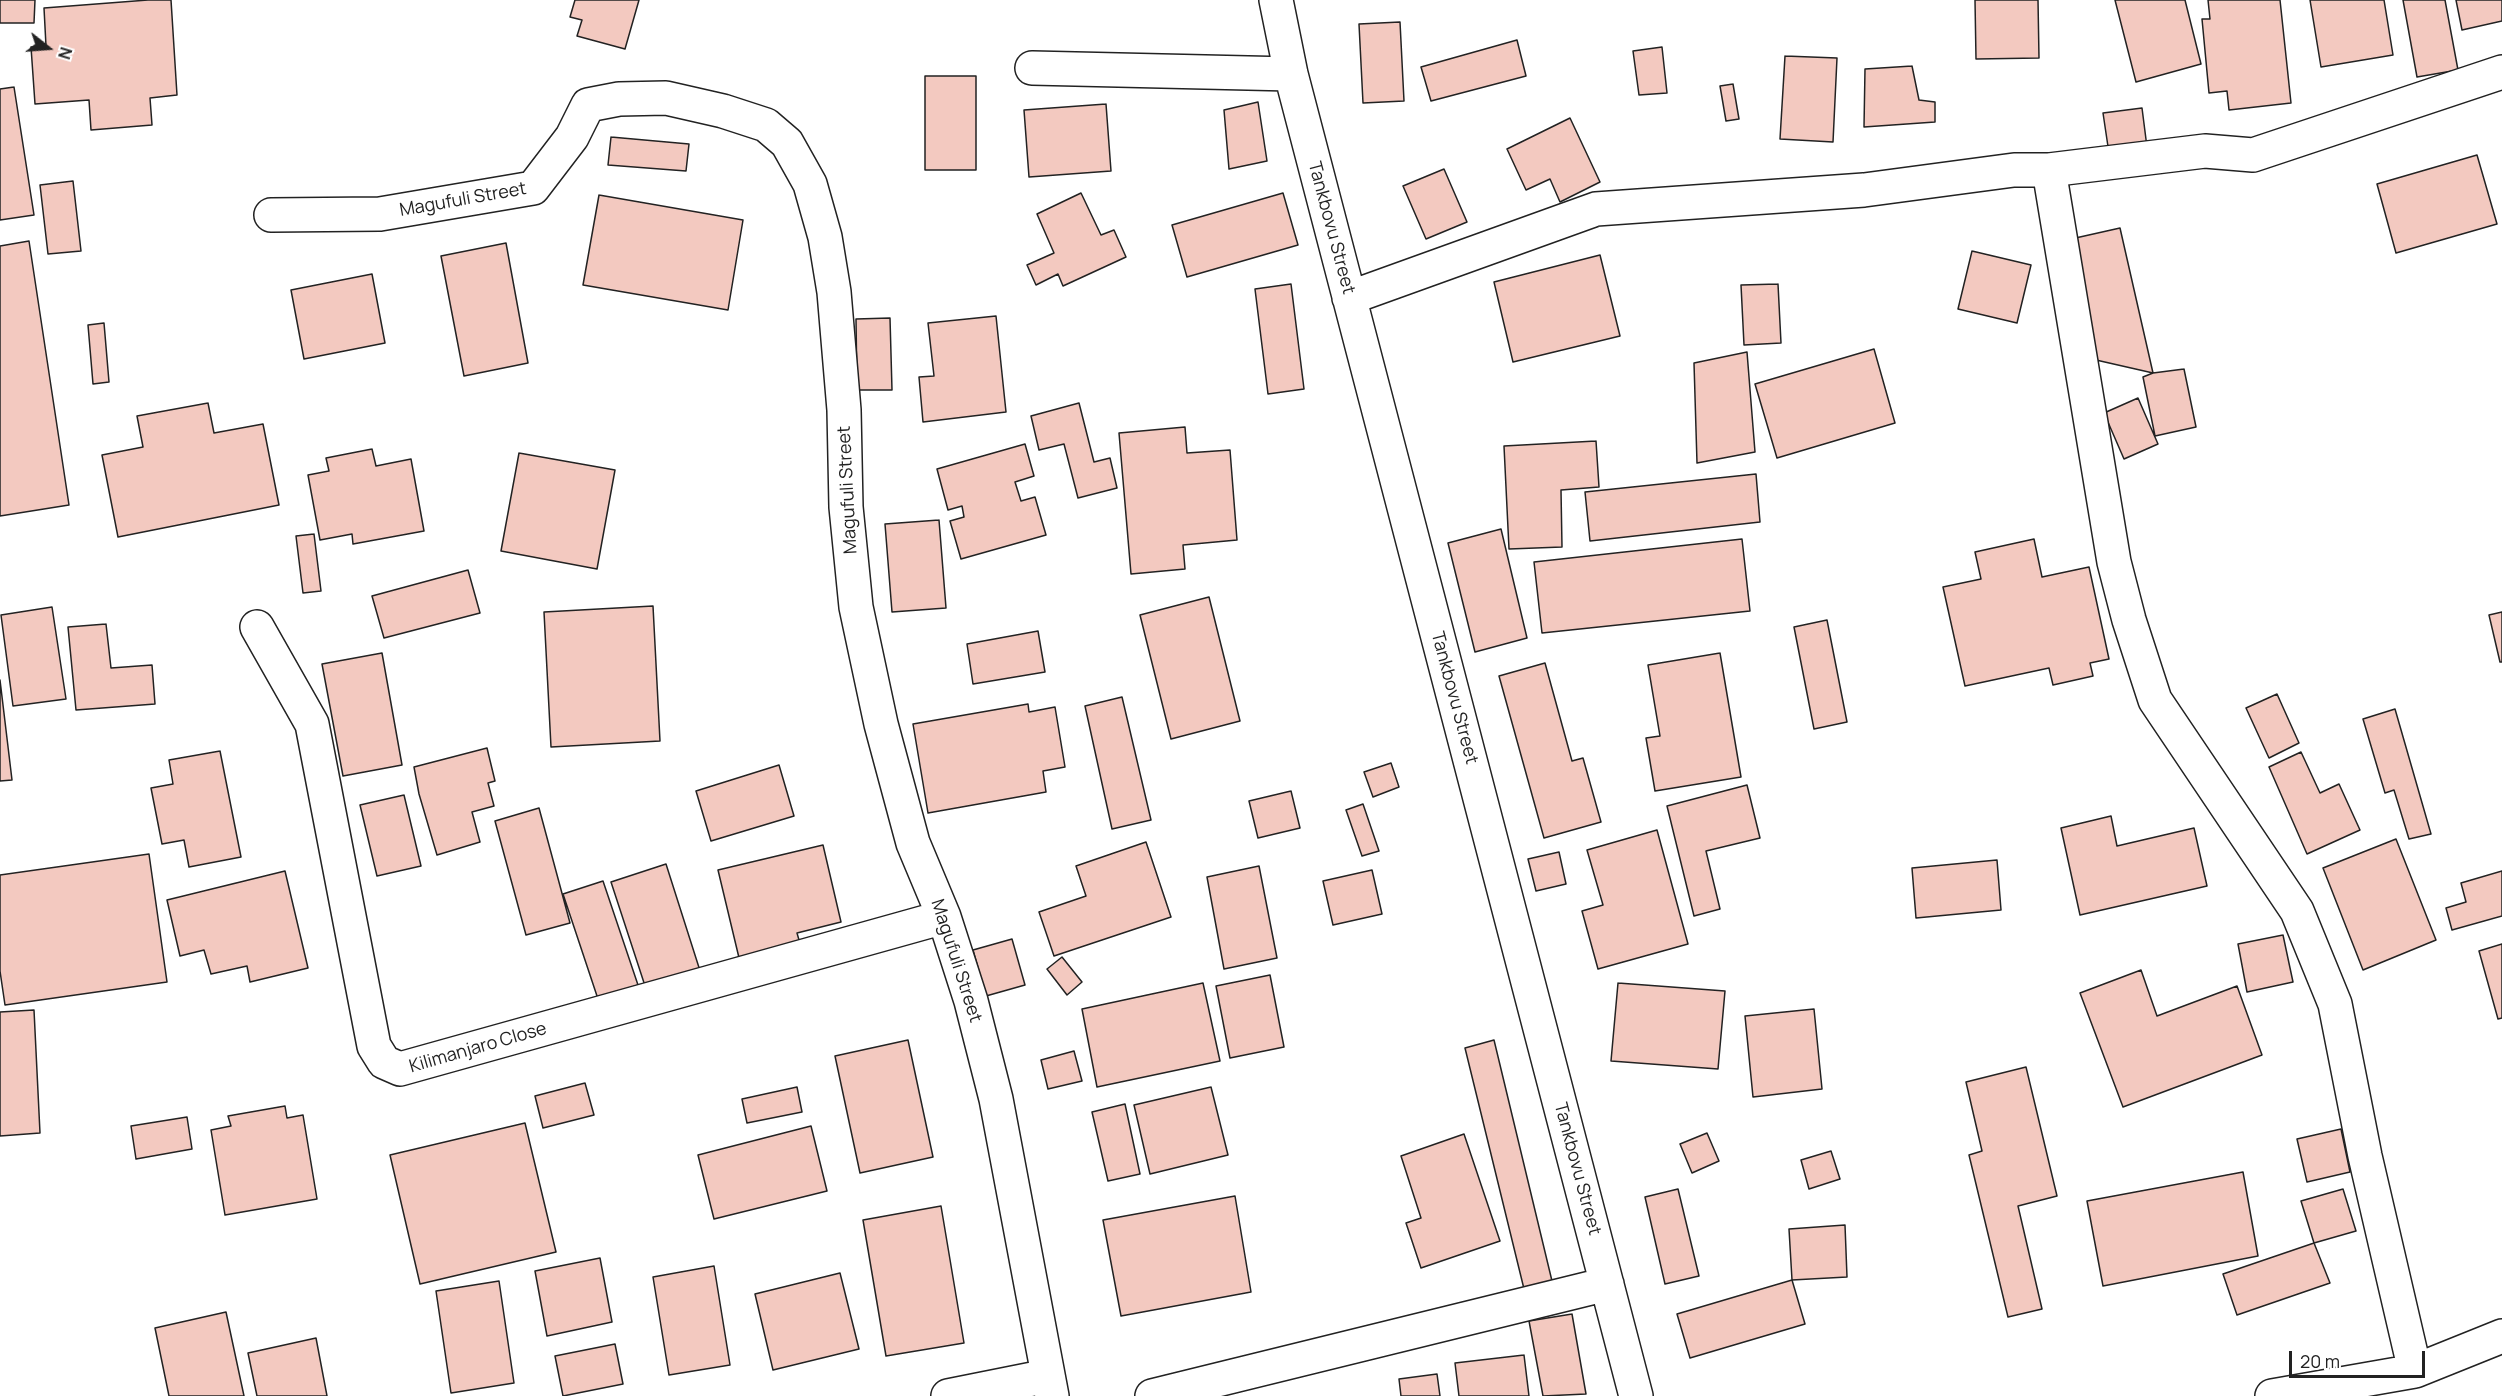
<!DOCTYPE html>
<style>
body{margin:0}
#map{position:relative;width:2502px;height:1396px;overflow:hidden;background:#fff;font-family:Manrope,sans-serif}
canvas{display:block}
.north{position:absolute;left:18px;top:18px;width:60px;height:60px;-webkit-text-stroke:4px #fff;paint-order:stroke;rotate:107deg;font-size:16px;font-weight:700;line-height:24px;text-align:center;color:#222}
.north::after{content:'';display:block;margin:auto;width:21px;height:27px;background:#222;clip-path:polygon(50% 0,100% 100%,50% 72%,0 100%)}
.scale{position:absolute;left:2289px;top:1351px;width:136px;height:27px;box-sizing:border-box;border:3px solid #222;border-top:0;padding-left:8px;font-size:18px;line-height:21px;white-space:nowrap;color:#222;-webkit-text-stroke:4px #fff;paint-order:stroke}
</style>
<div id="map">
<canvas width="2502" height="1396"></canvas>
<div class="north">N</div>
<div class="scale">20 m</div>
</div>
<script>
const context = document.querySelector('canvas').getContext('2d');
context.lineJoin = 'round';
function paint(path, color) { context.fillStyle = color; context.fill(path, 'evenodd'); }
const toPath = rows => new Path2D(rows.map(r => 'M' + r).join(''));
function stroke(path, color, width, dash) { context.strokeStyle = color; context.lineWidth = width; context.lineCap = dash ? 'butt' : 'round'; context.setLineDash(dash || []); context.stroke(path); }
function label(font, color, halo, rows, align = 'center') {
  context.font = font + ' Manrope,sans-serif'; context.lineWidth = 4.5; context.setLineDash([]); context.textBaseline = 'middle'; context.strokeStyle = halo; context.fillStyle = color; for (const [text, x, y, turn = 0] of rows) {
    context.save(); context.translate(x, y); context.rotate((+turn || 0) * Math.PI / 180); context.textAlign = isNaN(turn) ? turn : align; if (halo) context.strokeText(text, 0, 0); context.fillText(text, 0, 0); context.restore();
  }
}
const building = toPath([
 [0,0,35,0,34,23,0,23,0,0],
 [148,0,171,0,177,95,150,98,152,125,91,130,89,100,35,104,31,47,46,46,44,8,148,0],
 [575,0,639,0,625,49,577,36,582,20,570,17,575,0],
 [1975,0,2038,0,2039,58,1976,59,1975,0],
 [2115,0,2185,0,2201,64,2136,82,2115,0],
 [2208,0,2280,0,2291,103,2229,110,2227,91,2209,93,2202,19,2210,19,2208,0],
 [2310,0,2384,0,2393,55,2321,67,2310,0],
 [2403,0,2445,0,2458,70,2417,77,2403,0],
 [2456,0,2502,0,2502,21,2462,30,2456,0],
 [1400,22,1404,101,1363,103,1359,24,1400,22],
 [1517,40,1526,76,1431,101,1421,67,1517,40],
 [1662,47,1667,93,1639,95,1633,51,1662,47],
 [1785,56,1837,58,1833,142,1780,139,1785,56],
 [1912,66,1919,100,1935,102,1935,122,1864,127,1865,69,1912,66],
 [925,76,976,76,976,170,925,170,925,76],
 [1733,84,1739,119,1726,121,1720,86,1733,84],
 [14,87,34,215,0,220,0,89,14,87],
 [1258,102,1267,161,1229,169,1224,110,1258,102],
 [1106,104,1111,171,1029,177,1024,110,1106,104],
 [2142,108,2148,155,2110,160,2103,113,2142,108],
 [1570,118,1600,182,1560,202,1550,179,1526,190,1507,149,1570,118],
 [611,137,689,144,686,171,608,165,611,137],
 [2477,155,2497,224,2396,253,2377,184,2477,155],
 [1444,169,1467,222,1426,239,1403,186,1444,169],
 [73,181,81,251,48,254,40,185,73,181],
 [1081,193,1101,235,1114,230,1126,257,1063,286,1058,274,1036,285,1027,265,1054,253,1037,214,1081,193],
 [1283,193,1298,245,1187,277,1172,225,1283,193],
 [599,195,743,220,728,310,583,285,599,195],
 [2120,228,2153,373,2096,360,2071,239,2120,228],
 [29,241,69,505,0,516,0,246,29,241],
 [506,243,528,363,464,376,441,256,506,243],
 [1972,251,2031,265,2017,323,1958,309,1972,251],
 [1600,255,1620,336,1513,362,1494,282,1600,255],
 [372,274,385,343,304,359,291,290,372,274],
 [1291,284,1304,389,1268,394,1255,289,1291,284],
 [1778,284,1781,343,1744,345,1741,285,1778,284],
 [996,316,1006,412,923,422,919,377,934,376,928,323,996,316],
 [890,318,892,390,857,390,856,319,890,318],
 [104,323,109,382,93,384,88,325,104,323],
 [1874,349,1895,423,1777,458,1755,384,1874,349],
 [1747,352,1755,452,1697,463,1694,363,1747,352],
 [2184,369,2196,427,2155,436,2143,377,2153,373,2184,369],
 [2138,398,2158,444,2124,459,2104,413,2138,398],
 [208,403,214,433,263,424,279,505,118,537,102,455,143,447,137,416,208,403],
 [1079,403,1094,462,1110,458,1117,488,1078,498,1064,444,1039,450,1031,416,1079,403],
 [1185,427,1187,453,1230,450,1237,540,1183,545,1185,569,1131,574,1119,433,1185,427],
 [1596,441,1599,487,1561,490,1562,547,1509,549,1504,446,1596,441],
 [1025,444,1034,476,1015,482,1021,501,1035,497,1046,535,961,559,950,521,964,517,962,506,948,510,937,469,1025,444],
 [372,449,376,466,411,459,424,531,353,544,352,534,320,540,308,475,329,471,326,458,372,449],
 [519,453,615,470,597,569,501,551,519,453],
 [1756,474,1760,522,1590,541,1585,492,1756,474],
 [939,520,946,608,892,612,885,524,939,520],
 [1501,529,1527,638,1475,652,1448,543,1501,529],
 [314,534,321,591,303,593,296,536,314,534],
 [1742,539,1750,611,1542,633,1534,562,1742,539],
 [2034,539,2042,577,2089,567,2109,659,2090,663,2093,676,2053,685,2049,668,1965,686,1943,587,1981,579,1975,552,2034,539],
 [468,570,480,613,384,638,372,596,468,570],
 [1209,597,1240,721,1171,739,1140,615,1209,597],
 [653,606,660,741,551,747,544,612,653,606],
 [52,607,66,699,13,706,1,615,52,607],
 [2502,612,2502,662,2500,662,2489,615,2502,612],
 [1827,620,1847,722,1814,729,1794,627,1827,620],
 [106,624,111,668,152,665,155,704,76,710,68,627,106,624],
 [1038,631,1045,672,973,684,967,644,1038,631],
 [382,653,402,765,343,776,322,664,382,653],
 [1720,653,1741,777,1655,791,1646,738,1660,736,1648,665,1720,653],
 [1545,663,1572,761,1583,758,1601,822,1544,838,1499,676,1545,663],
 [0,680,12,780,0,781,0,680],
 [2277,694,2299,743,2269,758,2246,708,2277,694],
 [1122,697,1151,820,1112,829,1085,706,1122,697],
 [1028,704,1029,712,1055,707,1065,767,1043,771,1046,792,928,813,913,724,1028,704],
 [2395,709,2431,834,2409,839,2394,790,2385,793,2363,719,2395,709],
 [487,748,495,781,488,783,494,806,472,812,480,842,437,855,419,794,414,767,487,748],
 [220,751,241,857,189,867,184,840,162,844,151,788,173,784,169,760,220,751],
 [2301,752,2320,793,2339,784,2360,830,2307,854,2269,767,2301,752],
 [1391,763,1399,787,1373,797,1364,772,1391,763],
 [779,765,794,816,711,841,696,791,779,765],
 [1747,785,1760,838,1706,851,1720,909,1694,916,1667,806,1747,785],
 [1291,791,1300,828,1258,838,1249,801,1291,791],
 [404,795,421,866,377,876,360,805,404,795],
 [1363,804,1379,851,1362,856,1346,810,1363,804],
 [539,808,570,923,526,935,495,821,539,808],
 [2111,816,2117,846,2194,828,2207,886,2080,915,2061,828,2111,816],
 [1657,830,1688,944,1598,969,1582,911,1603,905,1587,850,1657,830],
 [2396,839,2436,940,2363,970,2323,868,2396,839],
 [1146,842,1171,917,1054,956,1039,912,1086,896,1076,866,1146,842],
 [823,845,841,922,797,933,801,947,740,962,718,870,823,845],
 [1559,852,1566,884,1536,891,1528,859,1559,852],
 [149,854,167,982,5,1005,0,971,0,875,149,854],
 [1997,860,2001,910,1916,918,1912,868,1997,860],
 [666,864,702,977,648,995,611,882,666,864],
 [1259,866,1277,958,1224,969,1207,877,1259,866],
 [1372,870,1382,914,1333,925,1323,881,1372,870],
 [285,871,308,968,250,982,247,966,211,974,204,950,180,956,167,900,285,871],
 [2502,871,2502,916,2452,930,2446,908,2466,902,2461,883,2502,871],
 [603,881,638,985,598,999,563,894,603,881],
 [2283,935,2293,982,2247,992,2238,944,2283,935],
 [1012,939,1025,985,986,996,973,950,1012,939],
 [2502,944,2502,1018,2498,1019,2479,951,2502,944],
 [1062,957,1082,982,1067,995,1047,969,1062,957],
 [2141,970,2157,1016,2237,986,2262,1055,2123,1107,2080,993,2141,970],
 [1270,975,1284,1047,1230,1058,1216,986,1270,975],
 [1203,983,1220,1061,1097,1087,1082,1009,1203,983],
 [1618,983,1725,991,1718,1069,1611,1061,1618,983],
 [1814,1009,1822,1089,1753,1097,1745,1016,1814,1009],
 [34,1010,40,1133,0,1136,0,1012,34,1010],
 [908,1040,933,1157,860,1173,835,1056,908,1040],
 [1494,1040,1552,1281,1525,1293,1465,1048,1494,1040],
 [1074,1051,1082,1081,1048,1089,1041,1060,1074,1051],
 [2026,1067,2057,1196,2018,1206,2042,1309,2008,1317,1969,1155,1982,1151,1966,1082,2026,1067],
 [585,1083,594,1115,543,1128,535,1096,585,1083],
 [797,1087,802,1112,747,1123,742,1099,797,1087],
 [1211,1087,1228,1155,1150,1174,1134,1105,1211,1087],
 [1125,1104,1140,1174,1108,1181,1092,1112,1125,1104],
 [285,1106,287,1118,303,1115,317,1199,225,1215,211,1130,231,1126,228,1116,285,1106],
 [187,1117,192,1149,136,1159,131,1126,187,1117],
 [525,1123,556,1252,420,1284,390,1155,525,1123],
 [811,1126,827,1191,714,1219,698,1155,811,1126],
 [2341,1129,2350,1172,2307,1182,2297,1139,2341,1129],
 [1707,1133,1719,1161,1692,1173,1680,1144,1707,1133],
 [1464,1134,1500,1241,1421,1268,1406,1223,1421,1218,1401,1156,1464,1134],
 [1831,1151,1840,1179,1809,1189,1801,1160,1831,1151],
 [2243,1172,2258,1256,2103,1286,2087,1201,2243,1172],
 [1678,1189,1699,1276,1665,1284,1645,1197,1678,1189],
 [2343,1189,2356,1231,2314,1243,2301,1201,2343,1189],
 [1235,1196,1251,1292,1121,1316,1103,1220,1235,1196],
 [941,1206,964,1343,886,1356,863,1220,941,1206],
 [1845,1225,1847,1277,1792,1280,1789,1229,1845,1225],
 [2314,1243,2330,1283,2237,1315,2223,1274,2314,1243],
 [600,1258,612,1322,547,1336,535,1271,600,1258],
 [714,1266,730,1365,669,1375,653,1277,714,1266],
 [840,1273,859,1349,773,1370,755,1294,840,1273],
 [1792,1280,1805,1324,1690,1358,1677,1314,1792,1280],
 [499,1281,514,1383,451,1393,436,1291,499,1281],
 [226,1312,244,1396,169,1396,155,1328,226,1312],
 [1572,1314,1586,1394,1543,1396,1529,1321,1572,1314],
 [316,1338,327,1396,257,1396,248,1353,316,1338],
 [615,1344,623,1384,563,1396,555,1356,615,1344],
 [1524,1355,1529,1396,1459,1396,1455,1363,1524,1355],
 [1437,1374,1440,1396,1401,1396,1399,1379,1437,1374]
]);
paint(building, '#f3c9c0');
stroke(building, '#222', 1.5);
const minor = toPath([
 [1276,0,1291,74,1636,1396],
 [1032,68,1291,74],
 [2049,170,2205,151,2253,155,2502,72],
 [271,215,380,214,533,188,572,137,588,105,619,99,666,98,723,111,766,125,787,143,810,184,825,237,834,292,844,410,846,507,856,607,881,724,913,843,944,917,971,1001,996,1099,1052,1396],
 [1349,298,1596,209,1864,190,2014,170,2049,170,2114,562,2129,620,2155,700,2297,911,2335,1004,2365,1156,2415,1371],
 [257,627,312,724,374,1046,384,1062,400,1069,944,917],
 [948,1396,1048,1376],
 [1152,1396,1607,1284],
 [2272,1396,2415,1371,2502,1336]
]);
stroke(minor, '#222', 36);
stroke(minor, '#fff', 33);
label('18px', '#222', '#fff', [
 ["Magufuli Street",463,200,-10],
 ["Tankbovu Street",1331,228,75],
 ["Magufuli Street",848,490,-93],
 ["Tankbovu Street",1454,698,75],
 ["Magufuli Street",956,961,72],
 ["Kilimanjaro Close",478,1048,-16],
 ["Tankbovu Street",1577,1169,75]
]);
</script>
